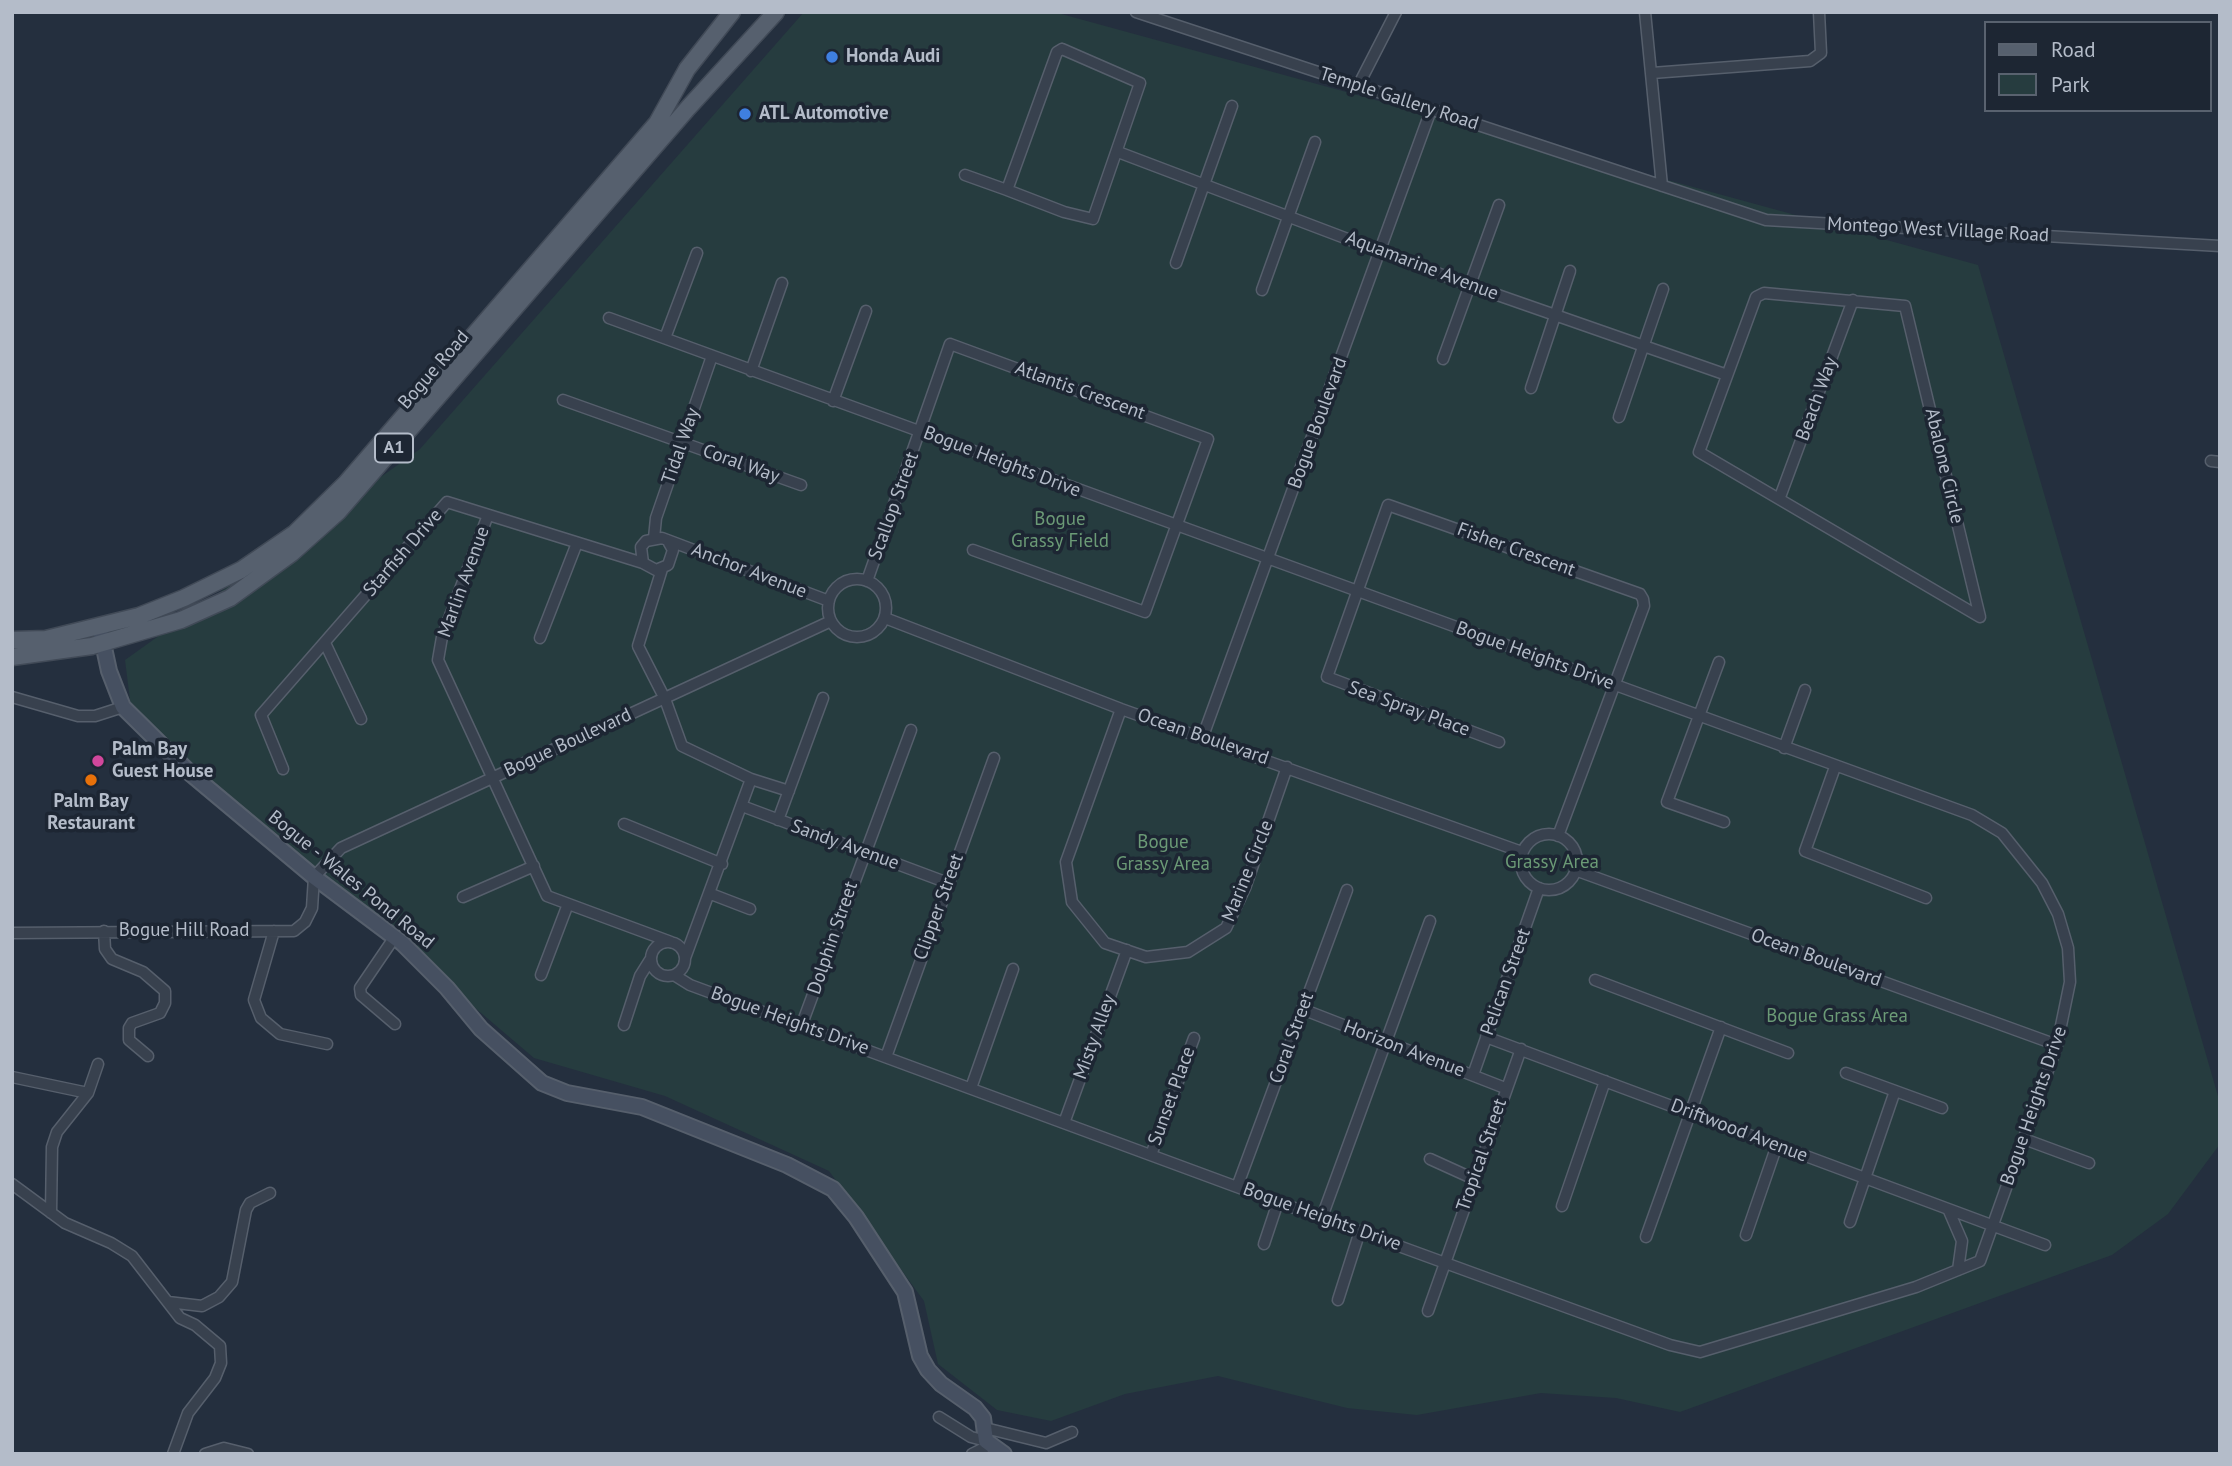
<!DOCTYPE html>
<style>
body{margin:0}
#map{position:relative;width:2232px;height:1466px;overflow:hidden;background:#242f3e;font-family:"PT Sans",sans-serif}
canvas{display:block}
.frame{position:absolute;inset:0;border:14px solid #b4bcc9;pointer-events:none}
.legend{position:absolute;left:1984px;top:21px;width:228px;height:91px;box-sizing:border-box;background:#1d2633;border:2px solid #59626f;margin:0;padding:9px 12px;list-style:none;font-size:21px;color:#b4bcc9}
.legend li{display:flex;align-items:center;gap:14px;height:35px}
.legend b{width:35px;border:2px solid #59626f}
</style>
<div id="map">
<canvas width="2232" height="1466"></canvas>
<div class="frame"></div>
<ul class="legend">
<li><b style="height:9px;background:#56606e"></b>Road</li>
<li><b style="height:19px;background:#263c3f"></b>Park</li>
</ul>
</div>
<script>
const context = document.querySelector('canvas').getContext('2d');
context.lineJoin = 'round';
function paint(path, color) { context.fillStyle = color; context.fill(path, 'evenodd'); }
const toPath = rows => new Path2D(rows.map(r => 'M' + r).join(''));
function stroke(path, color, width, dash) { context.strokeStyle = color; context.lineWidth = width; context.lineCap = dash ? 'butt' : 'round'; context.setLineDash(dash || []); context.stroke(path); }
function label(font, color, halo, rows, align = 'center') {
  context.font = font + ' "PT Sans",sans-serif'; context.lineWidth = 7; context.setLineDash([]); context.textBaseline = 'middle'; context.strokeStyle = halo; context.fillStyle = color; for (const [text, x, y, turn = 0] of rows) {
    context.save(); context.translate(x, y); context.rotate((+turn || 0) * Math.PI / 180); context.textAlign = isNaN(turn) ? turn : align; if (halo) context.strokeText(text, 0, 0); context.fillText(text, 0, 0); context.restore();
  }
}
paint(toPath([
 [804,12,1054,12,1978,265,2220,1103,2220,1144,2168,1214,2112,1255,1680,1412,1616,1398,1541,1393,1417,1415,1347,1408,1218,1376,1125,1394,1051,1421,997,1410,938,1364,924,1301,829,1171,665,1096,534,1058,132,716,125,660,420,449]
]), '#263c3f');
const street = toPath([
 [1136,12,1766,220,2220,246],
 [1645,12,1662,186],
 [1062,49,1140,83,1093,219,1064,212,1007,190,1057,52,1062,49],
 [1652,73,1810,61,1821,53,1819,12],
 [1358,86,1396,12],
 [1118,152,1469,285,1727,375],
 [965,175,1007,190],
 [1176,263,1232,106],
 [1262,290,1315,142],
 [1764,293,1905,306,1980,617,1699,452,1756,297,1764,293],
 [609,318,1972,815,2002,833,2042,883,2058,914,2068,948,2070,982,2057,1045,1980,1261,1916,1287,1700,1352,1670,1345,1237,1187,690,985,674,975],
 [665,338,697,253],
 [1443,359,1499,205],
 [751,371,782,283],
 [1531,388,1570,271],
 [563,400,801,485],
 [833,401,866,311],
 [1619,417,1663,289],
 [2211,461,2220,462],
 [1780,497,1853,300],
 [488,515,442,637,438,660,547,896,671,942],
 [654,538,656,518,712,356],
 [669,543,673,550,668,565,656,570,643,563,641,547,646,541,662,538,829,601],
 [662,569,638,646,665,699,682,746,751,779,789,791],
 '828 608a29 29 0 1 1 58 0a29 29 0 1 1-58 0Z',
 [867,581,950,344,1208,439,1145,612,973,550],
 [885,618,1121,709,1522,852],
 [540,638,577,543],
 [325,643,361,719],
 [1719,662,1667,802,1724,822],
 [12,697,78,716,95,716,123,707],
 [1121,709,1066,862,1072,902,1105,943,1146,957,1188,952,1226,928,1245,888,1287,767],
 [1203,736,1431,110],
 [1499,742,1327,677,1388,505,1640,594,1643,599,1644,606,1558,836],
 [1784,748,1805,690],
 [1835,767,1805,851,1926,898],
 [283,769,261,715,447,502,643,563],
 [742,806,948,883],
 [778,820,823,698],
 [624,824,722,864],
 '1521 862a28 28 0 1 1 56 0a28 28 0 1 1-56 0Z',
 [1575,870,2057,1045],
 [711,894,750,909],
 [463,897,534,866],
 [104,931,105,949,112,959,143,972,165,991,165,1003,160,1013,132,1023,129,1028,129,1040,148,1056],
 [274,931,254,1000,261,1018,280,1034,327,1044],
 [12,933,294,931,305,922,312,908,314,877,341,848,831,621],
 [394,938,360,988,361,995,395,1024],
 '651 959a17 17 0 1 1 34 0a17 17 0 1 1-34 0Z',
 [685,958,751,779],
 [541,975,568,904],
 [1595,980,1788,1053],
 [1302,1009,1505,1088],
 [802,1024,911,730],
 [624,1025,640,976,650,960],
 [1486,1037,2045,1245],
 [886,1057,994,758],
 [1846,1073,1942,1108],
 [1473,1075,1539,888],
 [12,1077,88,1093],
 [971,1088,1013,969],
 [1064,1123,1127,950],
 [2024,1139,2089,1163],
 [1151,1155,1194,1038],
 [1430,1159,1474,1179],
 [12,1184,65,1223,111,1243,132,1256,180,1318,195,1325,220,1346,221,1363,215,1378,188,1413,173,1454],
 [1237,1187,1347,890],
 [1562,1206,1605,1081],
 [1949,1211,1962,1241,1958,1270],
 [51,1213,52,1147,57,1132,88,1093,98,1064],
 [1322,1217,1430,921],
 [1850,1222,1895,1091],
 [1746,1235,1777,1145],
 [1646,1237,1721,1027],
 [1264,1244,1278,1202],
 [1338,1300,1360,1231],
 [168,1302,202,1306,219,1297,232,1282,246,1210,250,1203,270,1193],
 [1428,1311,1521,1049],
 [939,1417,971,1437,986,1441],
 [985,1428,1046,1443,1072,1432],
 [205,1454,224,1448,248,1454],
 [972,1454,990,1445]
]);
const secondary = toPath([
 [101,634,109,671,123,707,191,774,314,877,402,943,447,988,481,1029,542,1083,567,1093,642,1107,787,1165,833,1189,856,1217,905,1292,920,1356,928,1370,941,1384,975,1408,983,1418,986,1441,1004,1454]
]);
const primary = toPath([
 [12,640,46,639,139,616,184,598,241,570,295,533,346,483,657,123,687,69,732,12],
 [12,657,92,646,181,620,230,598,292,553,338,512,688,108,776,12]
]);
stroke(street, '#565f6c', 13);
stroke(secondary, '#565f6c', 18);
stroke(primary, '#414a57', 19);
stroke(street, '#38414e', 10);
stroke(secondary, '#465061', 14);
stroke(primary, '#56606e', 16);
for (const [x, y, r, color] of [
 [832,57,7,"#3f7fe0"],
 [745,114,7,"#3f7fe0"],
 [98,761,7,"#d1479c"],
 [91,780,7,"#e8710a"]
]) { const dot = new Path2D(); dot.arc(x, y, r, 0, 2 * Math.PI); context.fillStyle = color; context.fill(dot); stroke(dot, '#1d2633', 2.5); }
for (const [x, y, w] of [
 [394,448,38]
]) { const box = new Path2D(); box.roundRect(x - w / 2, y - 14.5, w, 29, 5); context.fillStyle = '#1d2633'; context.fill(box); stroke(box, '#b4bcc9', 2); }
label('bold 18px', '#b4bcc9', null, [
 ["A1",394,448]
]);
label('bold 19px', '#b4bcc9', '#1d2633', [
 ["Honda Audi",846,57],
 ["ATL Automotive",759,114],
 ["Palm Bay",112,750],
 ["Guest House",112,772],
 ["Palm Bay",91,802,"center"],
 ["Restaurant",91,824,"center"]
], 'left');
label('19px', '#b4bcc9', '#1d2633', [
 ["Temple Gallery Road",1399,99,18],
 ["Montego West Village Road",1938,230,3],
 ["Aquamarine Avenue",1422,266,21],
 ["Bogue Road",434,370,-49],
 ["Atlantis Crescent",1080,391,20],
 ["Beach Way",1817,399,-70],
 ["Bogue Boulevard",1318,423,-70],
 ["Tidal Way",681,446,-71],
 ["Bogue Heights Drive",1002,462,21],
 ["Coral Way",741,464,20],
 ["Abalone Circle",1944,466,77],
 ["Scallop Street",894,506,-70],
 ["Fisher Crescent",1516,550,20],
 ["Starfish Drive",403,553,-49],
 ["Anchor Avenue",749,571,21],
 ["Marlin Avenue",464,582,-70],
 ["Bogue Heights Drive",1535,656,20],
 ["Sea Spray Place",1409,709,20],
 ["Ocean Boulevard",1203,737,19],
 ["Bogue Boulevard",568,743,-25],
 ["Sandy Avenue",845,845,20],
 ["Marine Circle",1248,871,-68],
 ["Bogue - Wales Pond Road",351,880,39],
 ["Clipper Street",939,907,-70],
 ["Bogue Hill Road",184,931],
 ["Dolphin Street",833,938,-71],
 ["Ocean Boulevard",1816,958,20],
 ["Pelican Street",1506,982,-70],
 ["Bogue Heights Drive",790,1021,20],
 ["Misty Alley",1095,1037,-70],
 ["Coral Street",1292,1038,-70],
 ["Horizon Avenue",1404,1049,21],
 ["Sunset Place",1172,1096,-70],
 ["Bogue Heights Drive",2034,1106,-71],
 ["Driftwood Avenue",1739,1131,21],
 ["Tropical Street",1482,1155,-71],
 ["Bogue Heights Drive",1322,1217,20]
]);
label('19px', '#6b9a76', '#1d2633', [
 ["Bogue",1060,520],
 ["Grassy Field",1060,542],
 ["Bogue",1163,843],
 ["Grassy Area",1163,865],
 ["Grassy Area",1552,863],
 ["Bogue Grass Area",1837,1017]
]);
</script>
